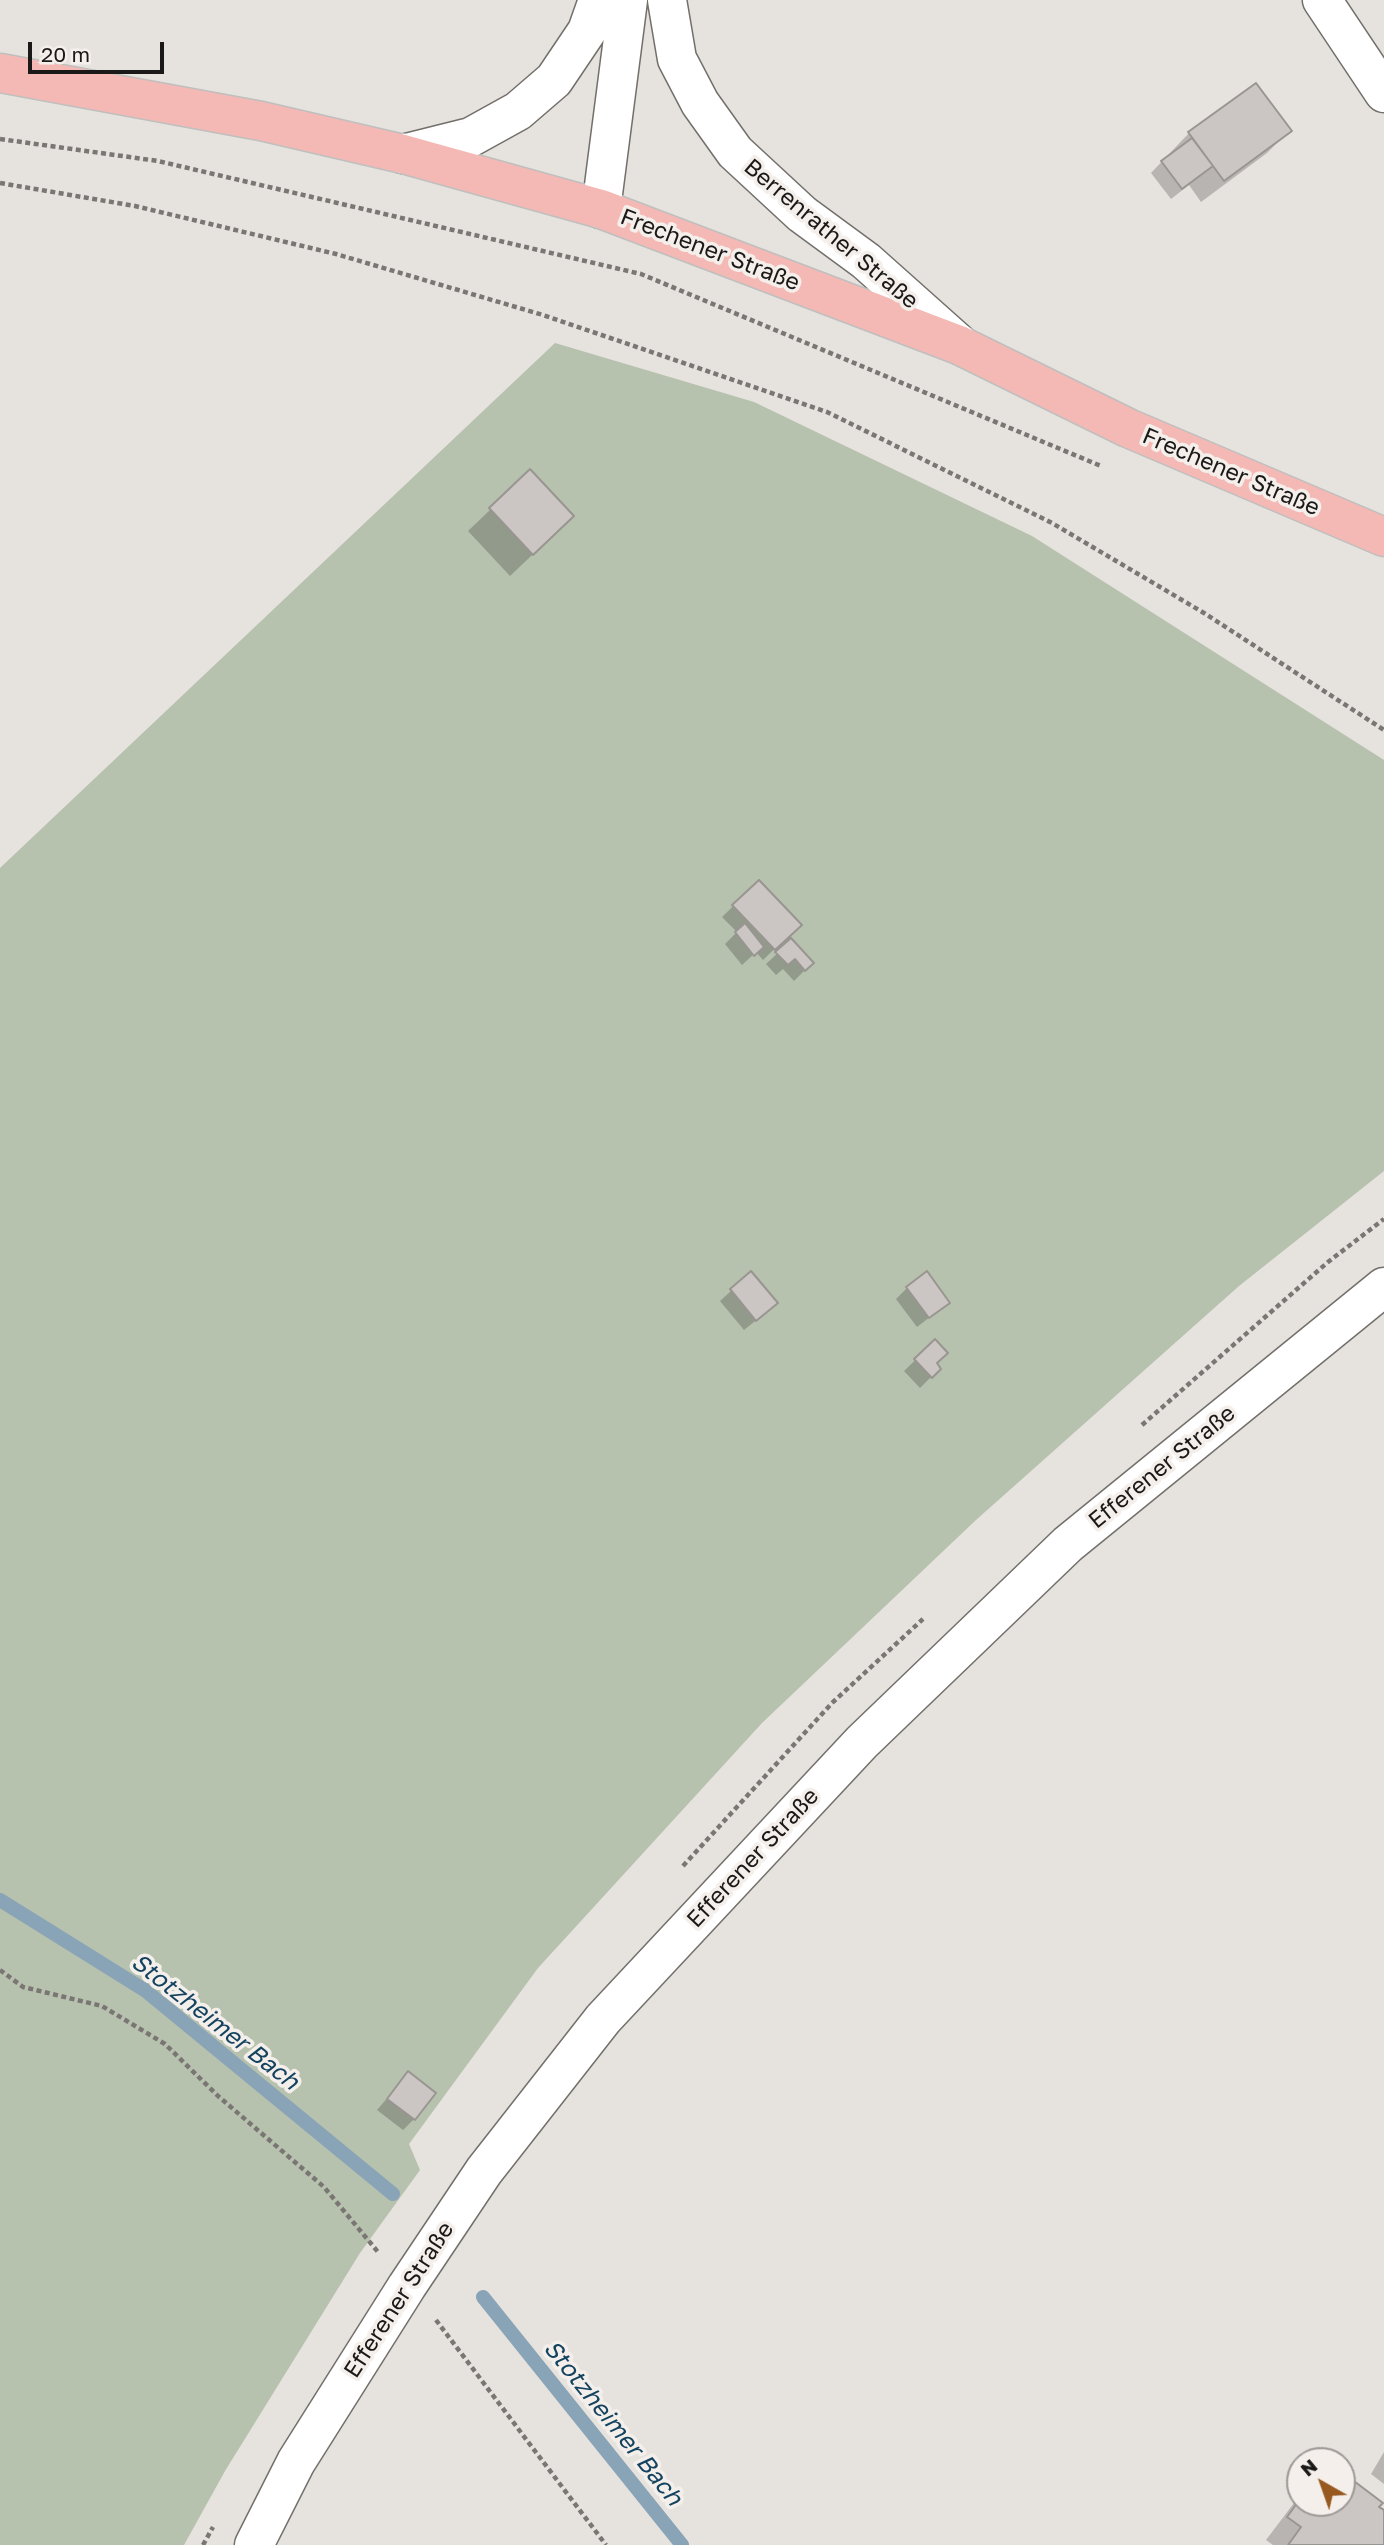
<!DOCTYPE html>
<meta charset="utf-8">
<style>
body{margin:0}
#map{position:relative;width:1384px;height:2545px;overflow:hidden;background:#e6e2de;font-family:"Golos Text",sans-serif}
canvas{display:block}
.north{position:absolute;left:1286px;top:2447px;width:70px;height:70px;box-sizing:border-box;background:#f4efeb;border:2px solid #9d9997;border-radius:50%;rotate:320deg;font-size:19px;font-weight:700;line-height:28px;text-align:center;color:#1b1918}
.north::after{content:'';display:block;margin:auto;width:24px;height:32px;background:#985921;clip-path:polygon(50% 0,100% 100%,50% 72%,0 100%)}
.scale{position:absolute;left:28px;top:42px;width:136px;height:32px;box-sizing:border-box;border:4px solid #1b1918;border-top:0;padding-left:9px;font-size:21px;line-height:24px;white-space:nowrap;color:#1b1918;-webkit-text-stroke:5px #f4efeb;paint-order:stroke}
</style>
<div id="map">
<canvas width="1384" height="2545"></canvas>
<div class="north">N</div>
<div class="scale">20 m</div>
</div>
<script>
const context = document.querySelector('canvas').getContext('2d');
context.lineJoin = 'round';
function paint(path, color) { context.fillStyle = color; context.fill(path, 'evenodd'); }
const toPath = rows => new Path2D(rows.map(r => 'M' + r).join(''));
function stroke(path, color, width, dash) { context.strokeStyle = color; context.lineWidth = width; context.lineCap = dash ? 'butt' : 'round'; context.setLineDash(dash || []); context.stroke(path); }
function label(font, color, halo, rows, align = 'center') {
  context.font = font + ' "Golos Text",sans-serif'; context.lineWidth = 7; context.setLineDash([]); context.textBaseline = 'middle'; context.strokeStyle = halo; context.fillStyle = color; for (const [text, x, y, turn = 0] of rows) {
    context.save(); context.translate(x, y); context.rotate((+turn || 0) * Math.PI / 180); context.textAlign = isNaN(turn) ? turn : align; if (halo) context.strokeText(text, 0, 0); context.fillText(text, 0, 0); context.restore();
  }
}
paint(toPath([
 [555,343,754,402,1032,536,1384,760,1384,1171,1239,1286,976,1520,762,1723,538,1968,409,2144,420,2170,360,2253,225,2471,184,2545,0,2545,0,868]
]), '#b6c1ae');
paint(toPath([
 [1290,130,1267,153,1201,202,1189,185,1171,199,1151,173,1189,133],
 [491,509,549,539,510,576,468,531],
 [758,882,799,925,763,960,756,952,742,965,725,944,737,932,722,917],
 [791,941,812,963,794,981,783,969,776,975,766,964],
 [751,1273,765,1313,744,1330,720,1301],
 [907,1288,948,1303,917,1327,896,1299],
 [935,1341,935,1364,939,1369,920,1388,904,1371],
 [408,2074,414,2119,403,2130,377,2110],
 [1384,2452,1384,2484,1371,2474],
 [1342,2474,1384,2513,1384,2545,1273,2545,1266,2540,1300,2495,1300,2503,1342,2503]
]), '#0003');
stroke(toPath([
 [0,1900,146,1991,393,2194],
 [483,2297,682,2545]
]), '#89a3b7', 14);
const building = toPath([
 [1256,83,1292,131,1224,181,1188,132,1256,83],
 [1192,138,1213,166,1182,189,1161,161,1192,138],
 [530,469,574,516,533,555,489,508,530,469],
 [759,880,802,925,775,950,732,905,759,880],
 [745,923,764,947,754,956,735,932,745,923],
 [791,938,814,963,805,971,795,959,788,965,775,952,791,938],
 [751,1271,778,1303,756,1321,730,1289,751,1271],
 [927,1271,950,1303,929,1318,906,1287,927,1271],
 [935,1339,948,1353,937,1363,941,1369,932,1378,914,1359,935,1339],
 [408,2071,436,2093,415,2120,387,2099,408,2071],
 [1342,2472,1383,2503,1379,2507,1384,2510,1384,2545,1288,2545,1301,2527,1287,2517,1300,2499,1300,2503,1342,2503,1342,2472]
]);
paint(building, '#cbc6c3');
stroke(building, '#999591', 2);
const minor = toPath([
 [667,0,677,59,700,103,735,152,802,214,866,261,958,343],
 [1322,0,1384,93],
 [403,154,471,137,518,111,554,80,587,31,598,0],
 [601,209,628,0],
 [254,2545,296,2462,407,2286,484,2171,603,2019,862,1742,1068,1544,1384,1287]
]);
const major = toPath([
 [0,73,261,121,403,154,601,209,959,345,1128,428,1384,537]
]);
stroke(minor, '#736f6b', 41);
stroke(major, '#bfbfbe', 41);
stroke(toPath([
 [0,139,158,161,641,274,1101,466],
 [0,183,135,206,336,254,543,315,827,412,1052,523,1204,613,1384,730],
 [1142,1425,1328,1262,1384,1219],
 [683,1866,832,1703,923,1619],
 [0,1970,23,1987,102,2006,165,2044,218,2096,324,2187,378,2252],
 [436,2320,606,2545],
 [203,2545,213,2527]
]), '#797673', 4.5, [5, 3.5]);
stroke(minor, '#fff', 38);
stroke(major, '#f5b9b5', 38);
label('23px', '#1b1918', '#f4efeb', [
 ["Berrenrather Straße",831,234,40],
 ["Frechener Straße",710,250,21],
 ["Frechener Straße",1231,472,23],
 ["Efferener Straße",1162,1467,-39],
 ["Efferener Straße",753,1858,-47],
 ["Efferener Straße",399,2300,-57]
]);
label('italic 24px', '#144360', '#f4efeb', [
 ["Stotzheimer Bach",215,2022,38],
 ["Stotzheimer Bach",613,2423,51]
]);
</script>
